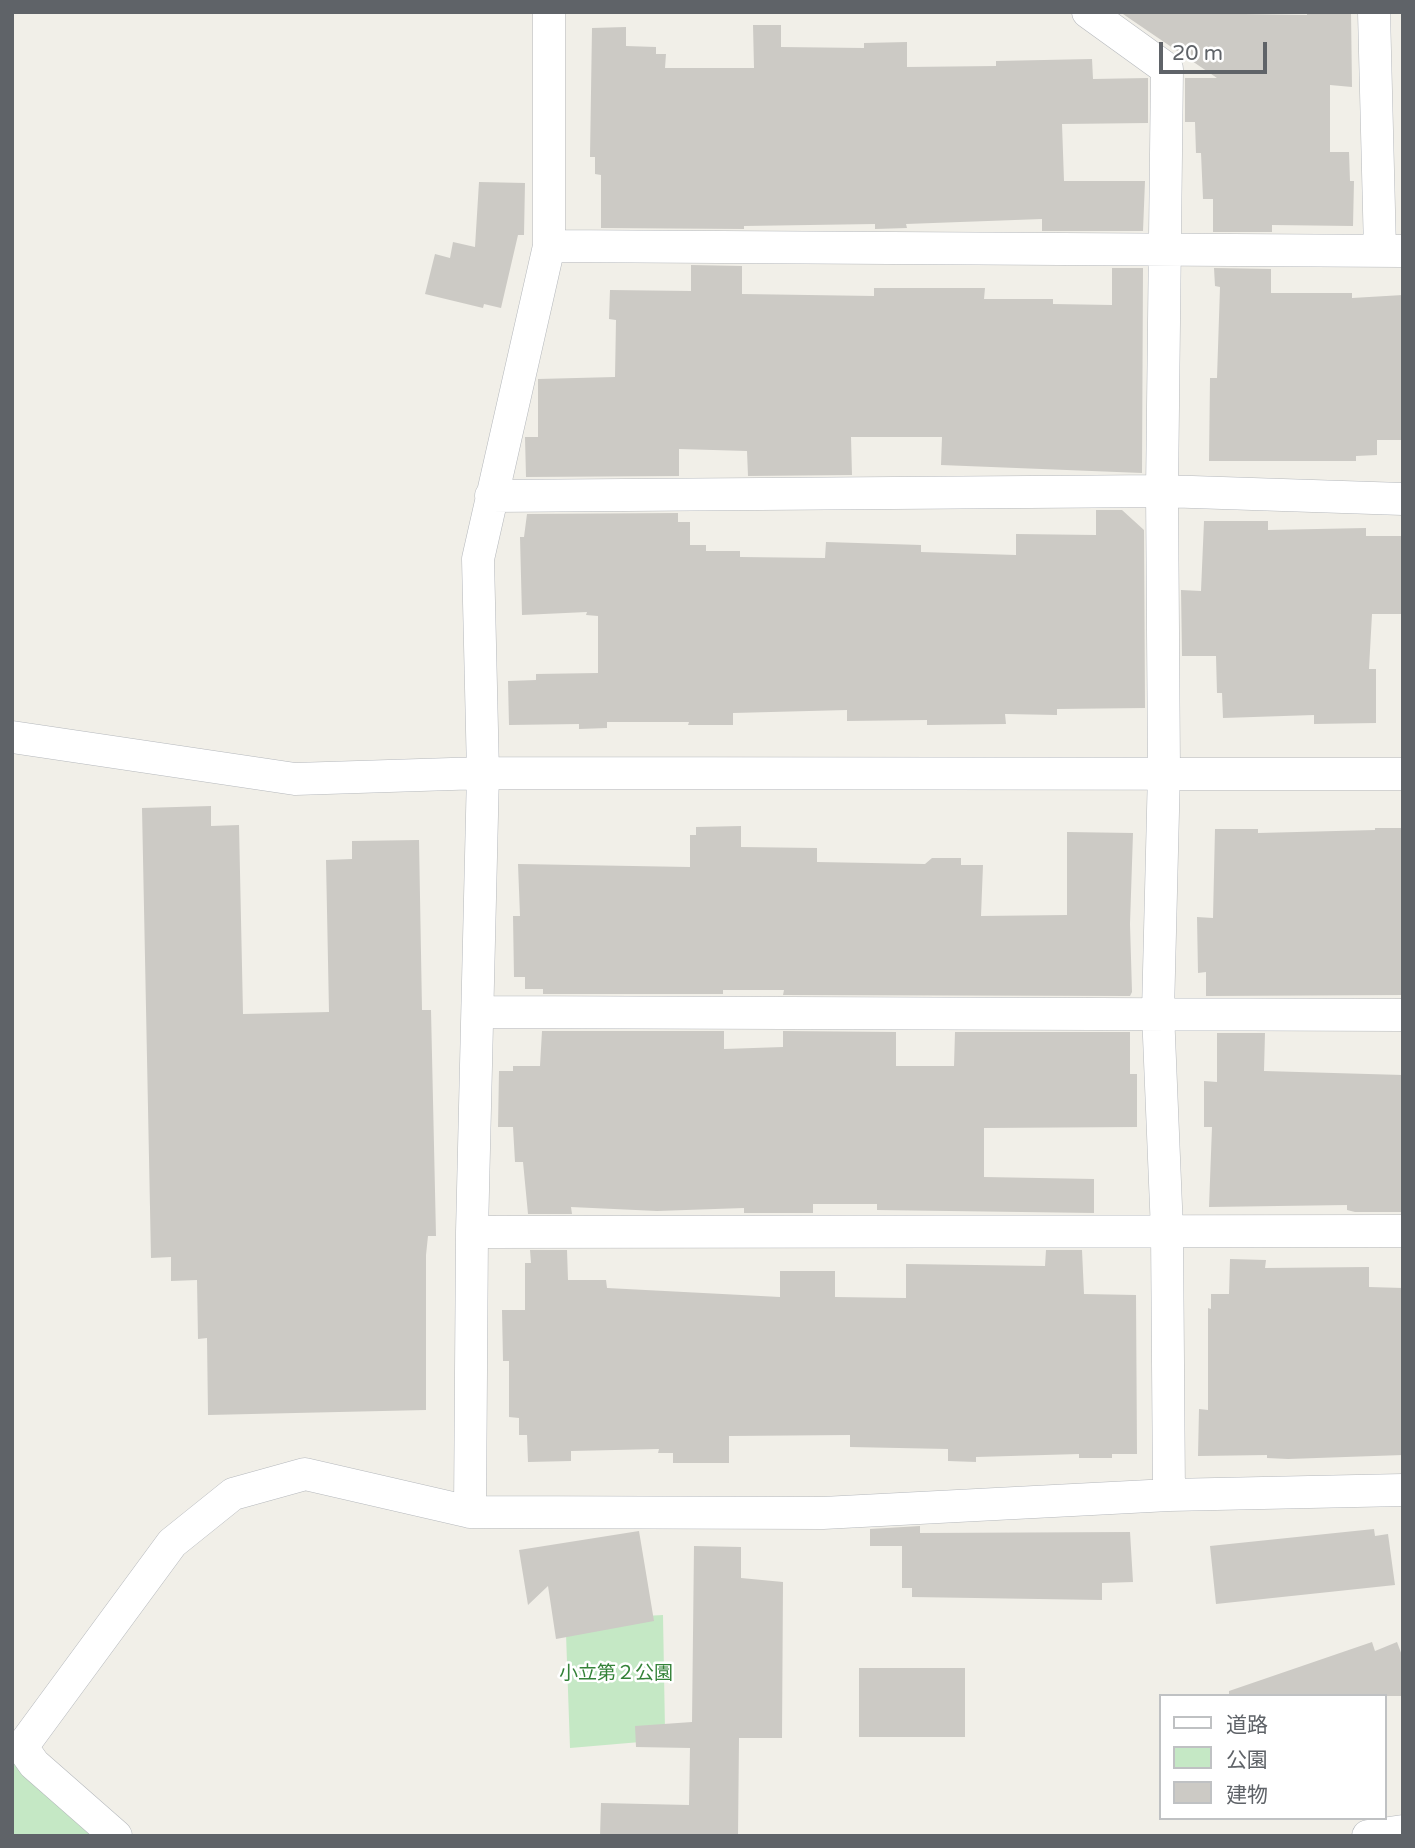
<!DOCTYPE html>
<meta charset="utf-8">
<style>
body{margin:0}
#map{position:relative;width:1415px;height:1848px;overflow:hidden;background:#f1efe8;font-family:"Varela Round","Noto Sans JP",sans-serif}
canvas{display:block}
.frame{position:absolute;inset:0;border:14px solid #5f6368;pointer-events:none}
.legend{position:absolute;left:1159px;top:1694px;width:228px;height:126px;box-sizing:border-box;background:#fff;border:2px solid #bfc1c3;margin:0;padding:9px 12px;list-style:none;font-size:21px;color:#5f6368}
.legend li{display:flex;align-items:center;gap:14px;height:35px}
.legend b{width:35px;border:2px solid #bfc1c3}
.scale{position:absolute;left:1159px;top:42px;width:108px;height:32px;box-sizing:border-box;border:4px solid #5f6368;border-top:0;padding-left:9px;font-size:21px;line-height:24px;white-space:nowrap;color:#5f6368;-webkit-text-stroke:5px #fff;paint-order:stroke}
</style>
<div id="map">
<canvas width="1415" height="1848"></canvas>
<div class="frame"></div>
<ul class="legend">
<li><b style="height:9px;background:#fff"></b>道路</li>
<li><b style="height:19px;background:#c5e8c5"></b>公園</li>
<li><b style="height:19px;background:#cccac5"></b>建物</li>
</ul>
<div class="scale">20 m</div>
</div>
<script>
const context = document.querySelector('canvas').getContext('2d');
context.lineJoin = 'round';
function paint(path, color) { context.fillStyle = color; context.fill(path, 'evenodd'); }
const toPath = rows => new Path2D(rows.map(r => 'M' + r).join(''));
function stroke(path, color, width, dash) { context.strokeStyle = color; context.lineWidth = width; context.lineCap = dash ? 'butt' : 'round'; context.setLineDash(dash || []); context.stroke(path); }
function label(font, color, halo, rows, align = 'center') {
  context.font = font + ' "Varela Round","Noto Sans JP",sans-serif'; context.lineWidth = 5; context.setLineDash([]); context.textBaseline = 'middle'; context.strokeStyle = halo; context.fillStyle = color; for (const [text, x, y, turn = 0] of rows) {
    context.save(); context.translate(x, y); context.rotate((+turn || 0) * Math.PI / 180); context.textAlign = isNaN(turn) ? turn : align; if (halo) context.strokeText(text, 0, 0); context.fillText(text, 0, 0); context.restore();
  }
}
paint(toPath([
 [565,1605,627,1617,663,1615,665,1731,652,1741,570,1748],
 [12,1728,126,1836,12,1836]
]), '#c5e8c5');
paint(toPath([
 [1120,12,1307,15,1307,12,1351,12,1352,87,1330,85,1330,152,1349,152,1350,181,1354,181,1353,226,1272,225,1272,232,1213,232,1213,199,1203,199,1201,153,1196,153,1195,122,1185,122,1185,78,1217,78],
 [753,25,781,25,781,47,864,48,864,43,907,42,907,67,996,66,996,61,1092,59,1093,79,1148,78,1148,123,1062,124,1064,181,1145,181,1143,231,1042,231,1042,219,906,224,907,228,875,229,875,224,744,226,744,229,601,228,601,175,595,174,595,157,590,157,592,28,626,27,626,46,656,47,656,54,666,54,665,68,754,68],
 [479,182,525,183,524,235,518,235,501,308,484,304,483,308,425,294,435,254,450,258,453,242,475,247],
 [691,265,742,266,742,294,874,296,874,288,985,288,984,299,1053,299,1053,304,1112,305,1112,268,1143,268,1142,473,941,465,942,437,851,437,852,475,748,476,747,451,679,449,679,476,526,477,525,437,538,437,538,379,615,377,616,320,609,319,610,290,691,291],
 [1214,268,1271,269,1271,293,1352,293,1352,298,1403,295,1403,440,1377,440,1377,455,1356,456,1356,461,1209,461,1210,378,1217,378,1220,287,1215,286],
 [1096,510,1122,510,1144,530,1145,708,1057,709,1057,715,1005,714,1006,724,927,725,927,720,847,721,847,710,733,713,733,725,688,725,689,722,607,722,607,728,579,729,579,724,509,725,508,681,536,680,536,674,598,673,598,616,586,615,587,612,522,615,520,537,524,537,527,514,678,513,678,522,690,522,690,545,706,545,706,551,740,551,740,557,825,558,826,542,921,545,921,552,1016,555,1016,534,1096,535],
 [1204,521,1268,521,1268,530,1366,528,1366,536,1403,536,1403,614,1372,614,1369,669,1376,669,1376,723,1314,724,1314,715,1223,718,1222,693,1217,693,1216,656,1182,656,1181,590,1201,591],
 [211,806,211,826,239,825,243,1014,329,1012,326,860,352,859,352,841,419,840,422,1010,431,1010,436,1236,428,1236,426,1255,426,1410,208,1415,207,1338,198,1339,197,1280,171,1281,171,1257,151,1258,142,808],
 [741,826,741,847,817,848,817,862,925,864,932,858,961,858,961,865,983,865,981,916,1067,915,1067,832,1133,833,1130,924,1132,992,1130,996,783,995,784,990,723,990,723,994,543,994,543,989,525,989,525,977,514,977,513,916,520,916,518,864,690,867,690,835,696,835,696,827],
 [1375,828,1403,828,1403,995,1206,996,1206,972,1198,973,1197,917,1213,918,1215,829,1258,829,1258,833,1375,830],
 [542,1031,724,1031,724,1049,783,1047,783,1031,896,1032,896,1066,954,1066,955,1032,1130,1032,1130,1074,1137,1074,1137,1127,984,1128,984,1177,1094,1179,1094,1213,877,1210,877,1204,813,1204,813,1213,744,1213,744,1208,657,1211,571,1207,572,1214,528,1214,523,1162,515,1162,513,1127,498,1127,499,1071,513,1071,513,1066,540,1066],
 [1217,1033,1265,1033,1264,1071,1403,1075,1403,1212,1355,1212,1347,1210,1347,1205,1209,1207,1212,1127,1204,1127,1204,1081,1217,1082],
 [530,1250,567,1250,568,1280,606,1280,607,1288,780,1297,780,1271,835,1271,835,1297,906,1298,906,1264,1045,1266,1046,1250,1082,1250,1084,1294,1136,1295,1137,1454,1112,1454,1112,1458,1079,1458,1079,1454,976,1457,976,1462,948,1461,948,1449,850,1447,850,1435,729,1436,729,1463,673,1463,673,1453,658,1453,659,1449,571,1451,571,1461,528,1462,527,1435,519,1435,519,1418,509,1417,509,1361,503,1361,502,1310,525,1310,525,1263,531,1263],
 [1230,1259,1266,1260,1265,1268,1369,1267,1369,1287,1403,1288,1403,1455,1288,1459,1267,1458,1267,1455,1198,1456,1199,1409,1208,1410,1208,1308,1211,1309,1211,1294,1229,1294],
 [920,1526,920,1533,1130,1532,1133,1582,1102,1583,1102,1600,912,1597,912,1588,902,1588,902,1546,870,1546,870,1529],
 [1374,1529,1375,1536,1388,1534,1395,1585,1216,1604,1210,1546],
 [639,1531,654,1621,556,1639,548,1586,528,1605,519,1550],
 [694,1546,741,1547,741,1578,783,1582,782,1738,739,1738,738,1836,600,1836,601,1803,689,1805,690,1748,636,1747,635,1726,692,1722],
 [1372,1642,1375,1651,1397,1642,1403,1658,1403,1696,1229,1696,1229,1691],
 [859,1668,965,1668,965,1737,859,1737]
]), '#cccac5');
const street = toPath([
 [549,12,549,246,478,559,483,773,472,1232,470,1512,823,1513,1169,1495,1403,1490],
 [1088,12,1167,69,1162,491,1164,771,1158,1012,1167,1231,1169,1495],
 [1374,12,1380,250],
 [549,246,1403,251],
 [491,496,1162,491,1403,499],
 [12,737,295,779,483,773,1403,774],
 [478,1012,1403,1015],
 [472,1232,1403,1231],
 [116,1836,34,1764,22,1747,172,1543,233,1494,305,1474,470,1512],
 [1368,1836,1403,1831]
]);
stroke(street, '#b5b8bc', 33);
stroke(street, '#fff', 32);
label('19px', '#348238', '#fff', [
 ["小立第２公園",616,1674]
]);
</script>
